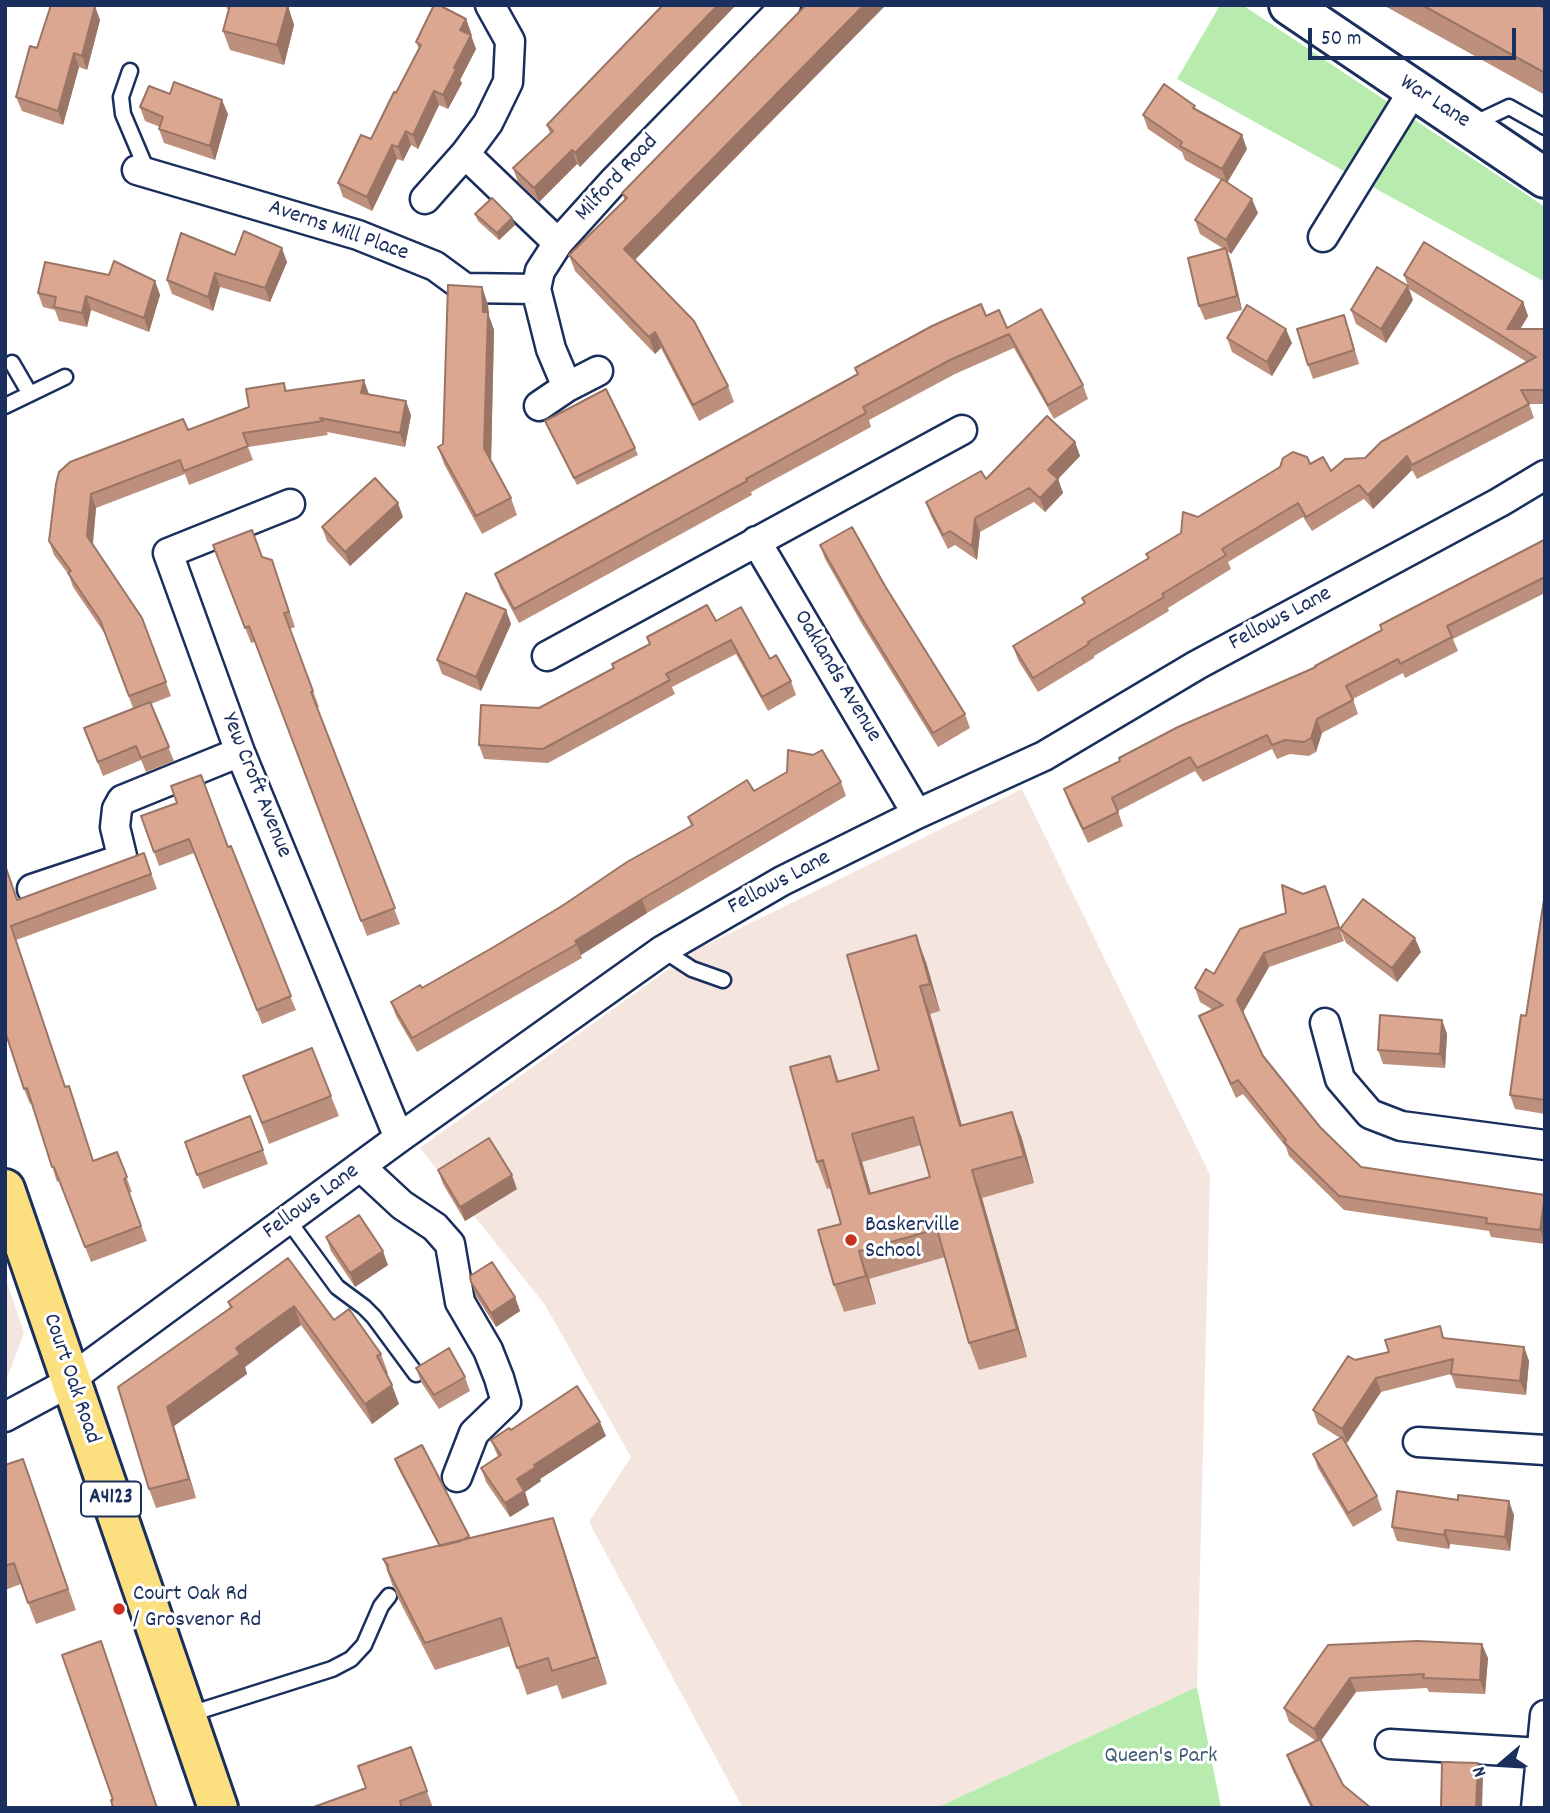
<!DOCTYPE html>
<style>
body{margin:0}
#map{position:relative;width:1550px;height:1813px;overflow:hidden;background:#fff;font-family:Dekko,sans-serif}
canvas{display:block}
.frame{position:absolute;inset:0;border:7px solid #1b2f5e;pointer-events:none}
.north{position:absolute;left:1466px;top:1729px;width:70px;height:70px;-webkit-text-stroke:5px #fff;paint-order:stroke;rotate:250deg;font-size:19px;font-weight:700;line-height:28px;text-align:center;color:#1b2f5e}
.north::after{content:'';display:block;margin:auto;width:24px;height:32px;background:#1b2f5e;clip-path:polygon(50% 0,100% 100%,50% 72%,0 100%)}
.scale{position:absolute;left:1308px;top:28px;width:208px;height:32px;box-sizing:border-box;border:4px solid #1b2f5e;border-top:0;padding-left:9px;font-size:21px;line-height:24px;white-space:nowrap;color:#1b2f5e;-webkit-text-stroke:5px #fff;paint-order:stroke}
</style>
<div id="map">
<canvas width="1550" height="1813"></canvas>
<div class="frame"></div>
<div class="north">N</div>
<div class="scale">50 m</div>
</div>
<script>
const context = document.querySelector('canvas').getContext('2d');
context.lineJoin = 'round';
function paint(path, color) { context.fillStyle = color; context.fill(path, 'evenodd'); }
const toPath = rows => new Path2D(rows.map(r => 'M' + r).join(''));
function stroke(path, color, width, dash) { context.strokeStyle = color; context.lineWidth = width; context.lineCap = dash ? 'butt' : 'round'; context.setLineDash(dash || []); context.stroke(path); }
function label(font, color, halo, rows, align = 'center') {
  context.font = font + ' Dekko,sans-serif'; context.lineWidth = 6; context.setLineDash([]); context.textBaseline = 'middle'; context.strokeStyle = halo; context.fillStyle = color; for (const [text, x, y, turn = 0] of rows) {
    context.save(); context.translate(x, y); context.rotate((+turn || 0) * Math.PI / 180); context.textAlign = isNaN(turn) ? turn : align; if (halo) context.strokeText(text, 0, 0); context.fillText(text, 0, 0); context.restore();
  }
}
paint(toPath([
 [1022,789,1210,1175,1197,1687,936,1808,743,1808,589,1522,631,1457,545,1305,420,1148,694,951],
 [5,1277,24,1333,5,1384]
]), '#f4e5de');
paint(toPath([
 [1244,6,1545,207,1545,282,1177,79,1219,7],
 [1197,1687,1221,1808,936,1808]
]), '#b7ecae');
const lane = toPath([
 [130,71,121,97,123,114,148,173],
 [1473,124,1509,107,1545,127],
 [12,363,30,394],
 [5,406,65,377],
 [663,950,692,969,723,980],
 [288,1220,337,1287,364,1307,374,1317,416,1374],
 [187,1715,332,1669,351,1659,364,1645,381,1606,389,1596]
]);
const street = toPath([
 [490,5,510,41,508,82,488,123,465,154,558,243],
 [137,170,358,235,435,266,465,288,536,289],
 [425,199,465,154],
 [1323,237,1413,91],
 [567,387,551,349,536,289,540,271,558,243,613,182,786,5],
 [539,406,567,387,598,371],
 [290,504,168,553,240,752,399,1138],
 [756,541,917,814],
 [547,656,962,430],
 [32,889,113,862,122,856,115,827,117,809,122,800,240,752],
 [1325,1023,1340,1079,1370,1114,1401,1126,1545,1145],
 [361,1167,402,1205,435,1227,450,1244,460,1302,488,1350,499,1378,506,1402,474,1433,457,1477],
 [5,1417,70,1382,84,1369,399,1138,663,950,782,881,917,814,1044,756,1197,665,1500,502,1545,475],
 [1418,1442,1545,1450],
 [1390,1744,1541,1753],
 [1536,1808,1545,1715]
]);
const secondary = toPath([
 [1289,5,1545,178]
]);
const primary = toPath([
 [5,1189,218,1808]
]);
stroke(lane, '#1b2f5e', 19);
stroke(street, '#1b2f5e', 33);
stroke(secondary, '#1b2f5e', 44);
stroke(primary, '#1b2f5e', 44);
stroke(lane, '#fff', 14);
stroke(street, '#fff', 28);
stroke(secondary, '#fff', 38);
stroke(primary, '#fce080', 38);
paint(toPath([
 [226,5,284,5,288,6,294,25,284,65,230,50,223,31,229,9,227,9],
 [663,5,736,5,580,167,577,164,539,202,518,182,513,168,550,133,547,125],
 [806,5,635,260,728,386,734,402,699,421,661,348,655,354,575,271,569,255,625,201,622,193],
 [1383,5,1538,5,1545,9,1545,95],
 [466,19,471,33,470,35,476,49,460,80,462,83,448,109,439,105,418,149,411,145,403,161,397,159,372,211,343,197,338,183,371,139,419,49,416,42],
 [100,20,87,70,79,67,63,125,22,111,16,97,37,48],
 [140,107,228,114,215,160,164,143,159,129,160,127,145,121],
 [1196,110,1247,149,1227,183,1258,213,1231,254,1227,251,1231,262,1242,310,1205,320,1199,306,1224,249,1200,234,1195,220,1221,180,1185,160,1182,152,1148,129,1143,115],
 [475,214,512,218,515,225,499,240,478,221],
 [235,255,287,262,270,302,220,287,213,311,172,294,167,280],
 [109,275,155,281,160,295,149,332,91,310,87,327,59,321,55,310,43,307,38,293],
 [1404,275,1523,302,1528,316,1520,329,1545,329,1545,404,1529,404,1534,418,1417,479,1412,470,1373,509,1364,499,1312,531,1303,517,1228,562,1231,569,1168,608,1169,611,1094,656,1094,658,1038,692,1018,660,1013,646,1084,603,1082,598,1148,558,1146,554,1181,533,1198,517,1310,464,1331,471,1365,458,1527,362,1409,289],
 [482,287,488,305,489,316,494,330,491,460,511,498,517,515,482,534,444,464,438,447,443,444],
 [1413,300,1386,343,1356,324,1351,310],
 [986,316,1007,328,1083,385,1088,399,1054,419,1014,348,955,374,869,420,871,427,751,492,752,495,519,623,500,588,495,574,857,374,855,368],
 [1349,329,1359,364,1313,379,1308,365],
 [1227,338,1292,343,1272,376,1232,352],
 [284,383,287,391,411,415,405,447,327,432,328,435,248,447,253,460,189,485,185,474,96,508,93,545,142,618,171,696,151,704,174,761,146,772,141,760,103,776,84,728,133,708,105,634,73,587,69,575,54,555,49,541,56,484,188,430,249,407],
 [545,421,635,448,638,455,577,485],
 [1075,442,1080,456,1058,479,1063,493,1045,512,1034,502,980,532,977,560,955,545,948,549,931,516,926,502,986,479],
 [403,517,350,566,327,541,322,527],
 [1545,541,1545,593,1453,639,1458,651,1405,678,1403,673,1353,699,1358,714,1322,733,1316,752,1309,756,1290,754,1277,759,1272,749,1203,782,1195,771,1118,811,1123,826,1088,843,1069,803,1064,789,1315,667,1382,630,1380,625],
 [213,545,272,560,295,627,290,629,319,707,317,708,400,924,367,936,255,642,251,643],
 [820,545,885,586,965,714,970,728,938,747,862,624,825,559],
 [506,610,511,624,481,691,442,674,437,660],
 [716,621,770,659,791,681,796,695,768,711,736,654,672,687,675,694,548,763,484,759,479,745,539,708,613,669,612,664,650,644,647,637],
 [841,782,846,796,647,913,581,955,582,958,417,1052,396,1016,391,1002,422,988,492,948,691,826,688,817,754,791],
 [141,816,228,847,296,1010,262,1024,194,853,159,866],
 [144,853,157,889,16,940,65,1087,69,1086,93,1161,117,1152,132,1192,129,1193,147,1241,91,1262,59,1181,57,1182,32,1103,30,1104,24,1089,5,864,17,900],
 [1325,886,1344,941,1269,967,1243,1012,1263,1056,1320,1127,1361,1167,1545,1195,1545,1244,1491,1237,1489,1231,1344,1210,1289,1156,1286,1147,1243,1094,1236,1098,1205,1030,1199,1016,1213,1010,1200,1002,1195,988,1214,974,1286,913,1303,894],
 [1545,893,1545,1114,1515,1109,1510,1095,1526,1016],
 [1340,929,1421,952,1397,982,1346,943],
 [926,962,940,1011,930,1014,962,1126,1012,1112,1022,1139,1034,1183,982,1198,1027,1357,979,1370,969,1343,945,1257,869,1279,876,1304,844,1312,834,1285,841,1224,831,1188,827,1189,817,1162,830,1056,839,1081,879,1070],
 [921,1145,930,1177,871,1194,862,1162],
 [1442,1020,1447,1034,1445,1068,1383,1064,1378,1050],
 [243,1076,331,1096,339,1116,269,1144],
 [250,1116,268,1164,203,1189,185,1142],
 [438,1170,517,1189,465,1221,443,1184],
 [326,1237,388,1265,355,1287,331,1251],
 [288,1258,334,1320,381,1354,388,1373,387,1374,399,1404,372,1424,301,1325,245,1367,247,1374,174,1426,196,1498,156,1508,149,1489,118,1387,230,1308,228,1302],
 [471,1282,515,1297,520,1311,496,1327,476,1296],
 [1440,1326,1444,1338,1524,1347,1529,1361,1526,1395,1456,1388,1451,1374,1381,1392,1347,1443,1344,1441,1377,1496,1382,1510,1353,1527,1318,1468,1313,1454,1340,1438,1318,1424,1313,1410,1355,1360,1389,1352],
 [416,1368,465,1377,470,1391,439,1409,421,1382],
 [511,1430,606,1436,540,1479,541,1481,525,1492,529,1505,510,1517,486,1482,481,1468,498,1457,491,1440],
 [23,1459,76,1610,36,1624,21,1584,5,1590,5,1465],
 [395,1459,469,1536,470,1538,553,1518,563,1546,607,1684,562,1699,557,1685,527,1695,510,1646,435,1670,398,1598,395,1590,393,1587,383,1559,439,1546,397,1466],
 [1458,1500,1514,1515,1510,1551,1450,1544,1449,1549,1397,1541,1392,1527],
 [1328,1645,1488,1658,1485,1694,1429,1692,1427,1688,1356,1692,1321,1741,1343,1785,1371,1808,1311,1808,1292,1769,1287,1755,1316,1741,1289,1722,1284,1708],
 [411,1747,433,1808,311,1808,366,1788]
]), '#bd907d');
paint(toPath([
 [718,5,736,5,580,167,575,153],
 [864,5,886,5,630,265,624,249],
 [95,6,100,20,87,70,82,56],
 [288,6,294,25,284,65,277,45],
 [466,19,471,33,466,44,460,30],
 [471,35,476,49,460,80,462,83,448,109,443,95,454,68],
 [74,53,79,67,63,125,58,111],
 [434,91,439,105,418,149,413,135],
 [222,100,228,114,215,160,210,146],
 [406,131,411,145,403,161,398,147],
 [1242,135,1247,149,1227,183,1222,169],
 [392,145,397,159,372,211,367,197],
 [572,150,577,164,539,202,534,188],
 [1252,199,1258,213,1231,254,1226,240],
 [512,218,515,225,499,240,497,233],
 [282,248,287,262,270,302,265,288],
 [1226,248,1231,262,1242,310,1237,296],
 [215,273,220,287,213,311,208,297],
 [155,281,160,295,149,332,144,318],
 [1408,286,1413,300,1386,343,1381,329],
 [482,287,488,305,489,316,494,330,491,465,484,448],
 [86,296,91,310,87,327,82,313],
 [1523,302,1528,316,1512,343,1507,329],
 [1286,329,1292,343,1272,376,1267,362],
 [655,332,661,348,655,354,649,337],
 [364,380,369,394,361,393],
 [406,401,411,415,405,447,400,433],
 [1075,442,1080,456,1058,479,1063,493,1045,512,1040,498,1048,470],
 [1407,456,1412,470,1373,509,1368,495],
 [91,494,96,508,92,550,87,536],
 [398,503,403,517,350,566,345,552],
 [975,518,980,532,977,560,972,546],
 [506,610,511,624,481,691,476,677],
 [1317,719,1322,733,1316,752,1311,738],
 [642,899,647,913,581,955,575,941],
 [916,935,926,962,940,1011,930,984],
 [1415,938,1421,952,1397,982,1392,968],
 [1264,953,1269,967,1242,1014,1237,1000],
 [920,986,930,1014,970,1154,960,1126],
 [1442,1020,1447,1034,1445,1068,1440,1054],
 [1012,1112,1022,1139,1034,1183,1024,1156],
 [852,1134,862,1162,879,1221,869,1194],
 [972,1170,982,1198,1027,1357,1017,1329],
 [512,1175,517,1189,465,1221,460,1207],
 [1545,1199,1545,1242,1540,1230],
 [383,1251,388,1265,355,1287,350,1273],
 [859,1251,869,1279,876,1304,866,1276],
 [515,1297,520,1311,496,1327,491,1313],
 [294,1306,301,1325,245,1367,247,1374,174,1426,196,1498,189,1479,167,1407,236,1348],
 [1524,1347,1529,1361,1526,1395,1520,1381],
 [1376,1378,1381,1392,1347,1443,1342,1429],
 [392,1385,399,1404,372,1424,365,1404],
 [600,1422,606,1436,540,1479,541,1481,525,1492,529,1505,510,1517,505,1503,517,1479,534,1465],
 [1509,1501,1514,1515,1510,1551,1505,1537],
 [553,1518,563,1546,607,1684,597,1657],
 [1445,1530,1450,1544,1449,1549,1444,1535],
 [1482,1644,1488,1658,1485,1694,1480,1680],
 [1350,1678,1356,1692,1319,1743,1314,1729],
 [1478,1763,1483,1777,1482,1808,1476,1808]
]), '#9a7566');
const building = toPath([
 [51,5,95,6,82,56,74,53,58,111,16,97,30,46,37,48,51,5],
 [230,5,284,5,288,6,277,45,223,31,230,5],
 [434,5,439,5,466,19,460,30,471,35,454,68,456,69,443,95,434,91,413,135,406,131,398,147,392,145,367,197,338,183,361,135,371,139,394,92,396,93,421,45,416,42,434,5],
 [663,5,718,5,575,153,572,150,534,188,513,168,553,131,547,125,663,5],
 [806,5,864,5,624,249,694,321,728,386,693,405,655,332,649,337,569,255,627,198,622,193,806,5],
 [1422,5,1538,5,1545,9,1545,73,1422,5],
 [174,82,222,100,210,146,159,129,163,117,140,107,149,86,170,94,174,82],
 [1164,84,1195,106,1193,108,1242,135,1222,169,1180,146,1182,142,1143,115,1164,84],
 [1222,179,1252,199,1226,240,1195,220,1222,179],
 [492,198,512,218,497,233,475,214,492,198],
 [244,231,282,248,265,288,215,273,208,297,167,280,181,233,235,255,244,231],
 [1424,242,1523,302,1507,329,1545,329,1545,390,1521,390,1529,404,1412,465,1407,456,1368,495,1359,485,1306,517,1298,503,1222,549,1226,555,1162,594,1164,597,1088,642,1089,644,1033,678,1013,646,1085,603,1082,598,1149,558,1146,554,1181,533,1183,512,1198,517,1280,467,1283,458,1293,452,1307,457,1310,464,1323,457,1331,471,1345,459,1365,458,1381,442,1536,357,1404,275,1424,242],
 [1226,248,1237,296,1199,306,1188,258,1226,248],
 [114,261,155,281,144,318,86,296,82,313,54,307,56,297,38,293,45,262,109,275,114,261],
 [1377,267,1408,286,1381,329,1351,310,1377,267],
 [448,285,482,287,483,312,488,312,484,448,511,498,476,516,438,447,443,444,448,285],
 [981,304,986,316,999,310,1007,328,1041,309,1083,385,1048,405,1009,334,950,360,863,407,866,413,746,479,747,481,514,609,495,574,858,374,855,368,932,326,981,304],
 [1247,305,1286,329,1267,362,1227,338,1247,305],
 [1344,315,1354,350,1308,365,1297,329,1344,315],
 [364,380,361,393,406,401,400,433,320,418,323,421,243,433,248,446,184,471,180,460,91,494,87,536,142,618,166,682,129,696,100,620,68,573,71,571,49,541,56,484,59,472,70,462,183,419,188,430,249,407,246,389,284,383,285,391,364,380],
 [606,389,635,448,574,478,545,421,606,389],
 [1047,416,1075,442,1048,470,1058,479,1040,498,1029,488,975,518,972,546,950,531,943,535,926,502,981,471,986,479,1047,416],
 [375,478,398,503,345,552,322,527,375,478],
 [852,527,885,586,965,714,933,733,857,610,820,545,852,527],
 [252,530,262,557,272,560,289,612,284,613,313,691,311,692,395,908,361,921,249,626,245,628,213,545,252,530],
 [1544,540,1545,577,1447,626,1452,637,1400,664,1398,659,1346,686,1353,700,1317,719,1311,738,1304,742,1285,740,1272,745,1267,735,1197,768,1190,757,1112,798,1118,812,1083,829,1064,789,1120,761,1119,758,1178,727,1316,667,1315,666,1382,630,1380,625,1544,540],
 [466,593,506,610,476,677,437,660,466,593],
 [707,605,716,621,741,607,770,659,776,655,791,681,762,697,731,640,666,674,670,680,543,749,479,745,481,705,539,708,614,668,612,664,650,644,647,637,707,605],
 [150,702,169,747,141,758,136,746,98,762,84,728,150,702],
 [788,750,813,755,822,750,841,782,642,899,575,941,577,944,412,1038,391,1002,420,985,422,988,492,948,562,906,627,862,693,825,688,817,747,780,754,791,787,772,788,750],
 [201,775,228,847,231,846,291,996,257,1010,189,839,154,852,141,816,177,803,171,786,201,775],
 [144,853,151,874,11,926,65,1087,69,1086,93,1161,117,1152,127,1177,124,1179,141,1226,85,1247,54,1167,52,1167,27,1088,24,1089,5,1031,5,865,17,900,144,853],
 [1282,885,1303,894,1325,886,1339,927,1264,953,1237,1000,1263,1056,1320,1127,1361,1167,1545,1195,1540,1230,1486,1223,1487,1218,1339,1196,1284,1142,1286,1140,1238,1080,1231,1084,1199,1016,1223,1005,1195,988,1206,969,1214,974,1240,929,1286,913,1282,885],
 [1545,893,1545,1100,1510,1095,1521,1015,1526,1016,1545,893],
 [1363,899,1415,938,1392,968,1340,929,1363,899],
 [916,935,930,984,920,986,960,1126,1012,1112,1024,1156,972,1170,1017,1329,969,1343,937,1229,859,1251,866,1276,834,1285,818,1230,841,1224,823,1160,817,1162,790,1067,830,1056,837,1082,879,1070,847,955,916,935],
 [913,1117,930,1177,869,1194,852,1134,913,1117],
 [1380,1015,1442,1020,1440,1054,1378,1050,1380,1015],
 [312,1048,331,1096,262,1123,243,1076,312,1048],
 [250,1116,263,1150,197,1175,185,1142,250,1116],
 [489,1138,512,1175,460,1207,438,1170,489,1138],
 [359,1215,383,1251,350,1273,326,1237,359,1215],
 [288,1258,334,1320,349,1309,381,1354,377,1356,392,1385,365,1404,294,1306,236,1348,240,1354,167,1407,189,1479,149,1489,118,1387,232,1307,228,1302,288,1258],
 [492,1262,515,1297,491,1313,471,1282,470,1276,492,1262],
 [1440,1326,1443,1338,1524,1347,1520,1381,1451,1374,1453,1359,1376,1378,1342,1429,1313,1410,1348,1356,1355,1360,1389,1352,1385,1340,1440,1326],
 [449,1348,465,1377,434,1395,416,1368,449,1348],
 [577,1386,600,1422,534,1465,536,1467,517,1479,524,1491,505,1503,481,1468,501,1455,491,1440,509,1428,511,1430,577,1386],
 [1342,1437,1377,1496,1348,1513,1313,1454,1342,1437],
 [422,1445,469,1536,461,1541,440,1546,395,1459,422,1445],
 [23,1459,68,1589,28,1603,14,1563,5,1566,5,1465,23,1459],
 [1397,1491,1458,1500,1458,1495,1509,1501,1505,1537,1445,1530,1444,1535,1392,1527,1397,1491],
 [553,1518,597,1657,552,1671,548,1658,517,1668,501,1618,425,1643,388,1570,388,1565,383,1559,553,1518],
 [101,1641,157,1808,113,1808,111,1800,113,1800,62,1655,101,1641],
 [1417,1641,1482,1644,1480,1680,1423,1678,1424,1674,1350,1678,1314,1729,1284,1708,1328,1645,1417,1641],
 [1320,1739,1343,1785,1371,1808,1313,1808,1287,1755,1320,1739],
 [411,1747,427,1791,400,1801,402,1808,311,1808,366,1788,358,1766,411,1747],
 [1442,1762,1478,1763,1476,1808,1441,1808,1442,1762]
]);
paint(building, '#dca791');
stroke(building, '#9a7566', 2);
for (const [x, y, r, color] of [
 [851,1240,7,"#c8321e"],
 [119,1609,7,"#c8321e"]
]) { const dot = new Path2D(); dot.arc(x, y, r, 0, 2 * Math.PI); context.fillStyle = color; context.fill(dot); stroke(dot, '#fff', 2.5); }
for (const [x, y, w] of [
 [111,1499,60]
]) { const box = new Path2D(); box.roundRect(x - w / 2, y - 17.5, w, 35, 5); context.fillStyle = '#fff'; context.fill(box); stroke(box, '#1b2f5e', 2); }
label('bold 21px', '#1b2f5e', null, [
 ["A4123",111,1499]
]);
label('23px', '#1b2f5e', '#fff', [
 ["War Lane",1434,103,33],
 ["Milford Road",618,179,-47],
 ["Averns Mill Place",338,232,19],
 ["Fellows Lane",1281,620,-28],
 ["Oaklands Avenue",836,677,59],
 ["Yew Croft Avenue",255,786,68],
 ["Fellows Lane",780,884,-28],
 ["Fellows Lane",312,1203,-36],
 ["Court Oak Road",70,1379,71]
]);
label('23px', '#1b2f5e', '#fff', [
 ["Baskerville",865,1227],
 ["School",865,1253],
 ["Court Oak Rd",133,1596],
 ["/ Grosvenor Rd",133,1622]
], 'left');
label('23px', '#425e72', '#fff', [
 ["Queen's Park",1161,1758]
]);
</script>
